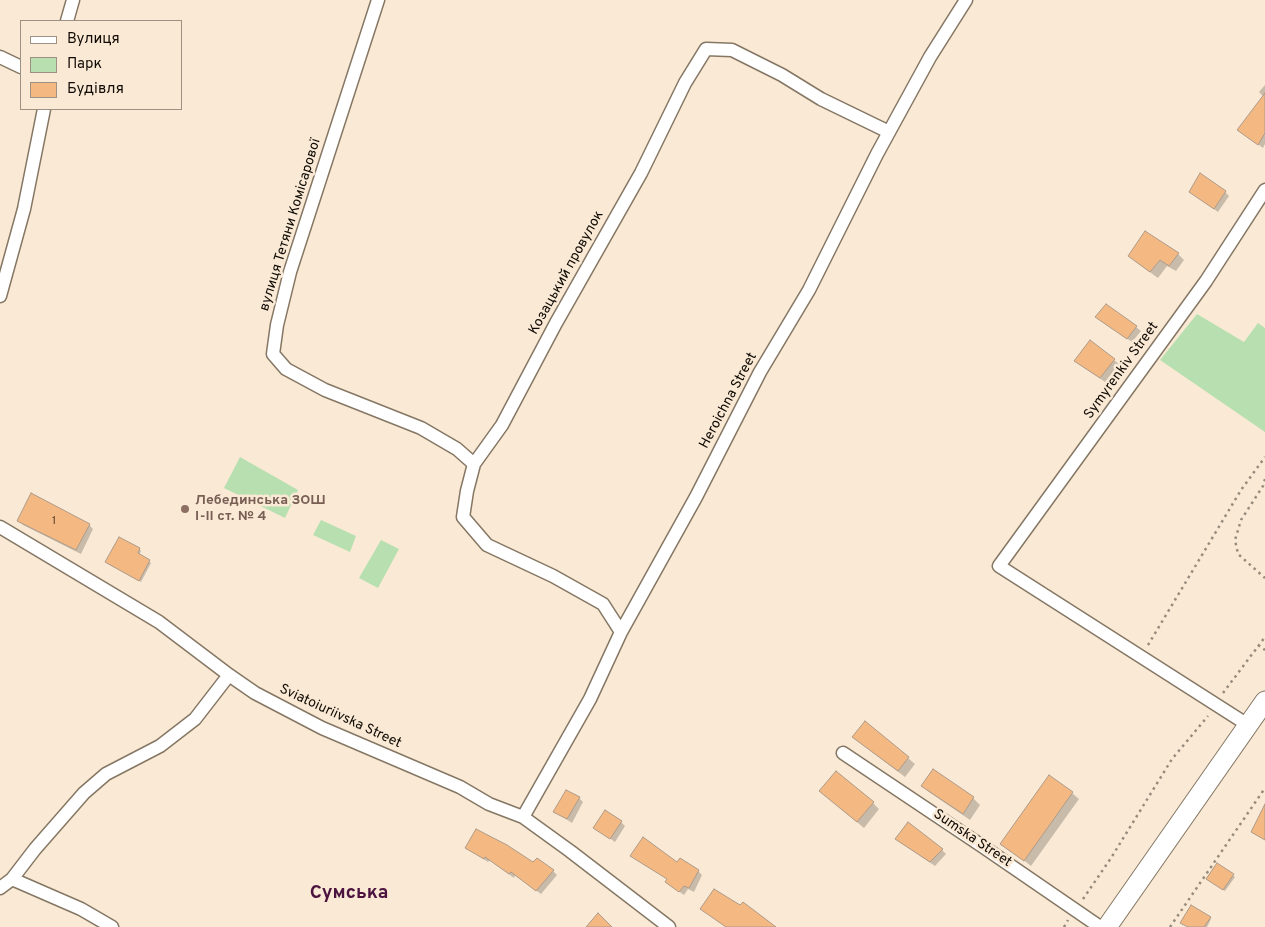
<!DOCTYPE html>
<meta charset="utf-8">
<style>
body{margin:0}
#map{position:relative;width:1265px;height:927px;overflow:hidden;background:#faead5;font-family:Overpass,sans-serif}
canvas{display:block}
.legend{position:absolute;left:20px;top:20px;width:162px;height:90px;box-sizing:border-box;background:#faead5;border:1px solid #9c9182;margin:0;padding:6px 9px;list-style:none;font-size:15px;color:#100b05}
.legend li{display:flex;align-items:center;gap:10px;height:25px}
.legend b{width:25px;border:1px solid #9c9182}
</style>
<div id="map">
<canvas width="1265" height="927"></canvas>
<ul class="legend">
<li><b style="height:6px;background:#fff"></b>Вулиця</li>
<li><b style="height:14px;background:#b7dfb0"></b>Парк</li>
<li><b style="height:14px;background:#f4b982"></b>Будівля</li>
</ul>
</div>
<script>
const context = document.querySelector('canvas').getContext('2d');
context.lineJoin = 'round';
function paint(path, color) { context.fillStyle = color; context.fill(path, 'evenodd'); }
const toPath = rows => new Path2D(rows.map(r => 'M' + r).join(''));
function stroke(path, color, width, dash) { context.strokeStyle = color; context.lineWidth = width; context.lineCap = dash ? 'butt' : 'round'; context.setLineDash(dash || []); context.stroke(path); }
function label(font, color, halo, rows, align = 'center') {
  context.font = font + ' Overpass,sans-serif'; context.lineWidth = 5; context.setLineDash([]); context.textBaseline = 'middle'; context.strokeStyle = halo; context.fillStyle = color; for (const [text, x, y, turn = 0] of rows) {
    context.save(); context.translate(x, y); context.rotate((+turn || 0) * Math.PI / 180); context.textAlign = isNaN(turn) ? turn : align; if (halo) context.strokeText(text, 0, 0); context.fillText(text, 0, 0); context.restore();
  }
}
paint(toPath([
 [1197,314,1244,342,1258,323,1265,328,1265,432,1160,360],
 [240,457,298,490,285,518,224,488],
 [321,520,356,536,350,552,313,535],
 [381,540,399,549,378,588,359,578]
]), '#b7dfb0');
paint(toPath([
 [1265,85,1265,144,1263,148,1239,130,1264,97,1259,92],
 [1190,192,1225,192,1229,196,1218,212],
 [1178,254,1184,260,1176,271,1167,266,1158,278,1136,262],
 [1097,317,1136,327,1141,331,1132,342],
 [1090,342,1119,364,1105,382,1075,361],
 [19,521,89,525,93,529,81,554,23,525],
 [139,549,141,551,139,555,151,563,141,582,108,564],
 [865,722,915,764,905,777,860,743],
 [933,771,973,798,980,805,970,820,929,792,923,786],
 [1072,793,1079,799,1031,866,1002,843],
 [579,798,583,802,572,823,555,812],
 [828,798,873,803,879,809,864,828],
 [621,822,625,826,615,842,595,828],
 [901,843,942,850,946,854,935,866],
 [467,848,533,864,553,871,557,875,541,894,515,875,514,878,490,860,488,862],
 [678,864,698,871,702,875,694,892,688,889,684,895,671,886,668,880],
 [1217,864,1235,877,1225,891,1209,880],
 [1210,918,1211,919,1207,927,1189,927]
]), '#0003');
const building = toPath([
 [1265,93,1265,133,1258,145,1237,130,1265,93],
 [1200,173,1226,191,1214,209,1189,192,1200,173],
 [1145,231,1179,253,1169,266,1160,260,1150,272,1128,256,1145,231],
 [1106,304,1137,326,1127,339,1095,317,1106,304],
 [1090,340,1115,359,1100,378,1074,361,1090,340],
 [31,493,90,524,76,550,17,521,31,493],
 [119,537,140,548,138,553,150,560,139,581,105,562,119,537],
 [865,721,909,757,898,771,852,737,865,721],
 [933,769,974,797,963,814,921,786,933,769],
 [836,771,874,802,857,822,819,791,836,771],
 [1049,775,1073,792,1024,861,1000,844,1049,775],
 [566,790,580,797,567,819,553,812,566,790],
 [1265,804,1265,840,1251,832,1265,804],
 [605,810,622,821,610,839,593,828,605,810],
 [908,822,943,849,930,862,895,839,908,822],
 [476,829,507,845,533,862,537,858,554,870,536,891,511,872,509,874,485,857,484,859,465,848,476,829],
 [643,837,677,862,680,858,699,870,689,888,684,886,679,892,665,882,667,879,630,856,643,837],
 [1217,863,1234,874,1223,890,1206,879,1217,863],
 [714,889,740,905,743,902,776,927,726,927,700,909,714,889],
 [1191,905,1211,917,1204,927,1188,927,1180,923,1191,905],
 [598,913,612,927,586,927,598,913]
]);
paint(building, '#f4b982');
stroke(building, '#ad9a89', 1);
const minor = toPath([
 [378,0,290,272,277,325,273,354,286,369,325,390,421,428,457,449,474,464],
 [67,21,73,0],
 [0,57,21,67],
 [0,296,24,209,44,109],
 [0,527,159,622,229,675,255,693,322,728,460,787,489,804,523,817,570,851,669,927],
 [621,632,603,604,553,576,487,545,463,517,467,491,474,464,502,425,556,323,641,173,685,83,706,49,732,50,782,75,821,99,889,132],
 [1248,725,999,566,1206,281,1265,190],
 [843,753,982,846,1100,927],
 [523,817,590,699,621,632,696,497,760,372,809,290,877,154,930,57,966,0],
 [12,879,81,909,112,927],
 [0,888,12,879,35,849,84,793,106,774,160,746,195,719,229,675]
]);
const secondary = toPath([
 [1107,927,1265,701]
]);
stroke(minor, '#857764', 15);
stroke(secondary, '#857764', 21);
stroke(toPath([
 [1265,479,1263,486,1241,520,1235,540,1238,554,1265,578],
 [1148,645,1241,490,1265,457],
 [1258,645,1265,650],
 [1223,693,1265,637],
 [1083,899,1111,858,1172,759,1208,716],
 [1064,927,1068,920],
 [1170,927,1265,788]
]), '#968b7d', 2.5, [2.5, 4]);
stroke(minor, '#fff', 12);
stroke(secondary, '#fff', 19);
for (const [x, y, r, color] of [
 [185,509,5,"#8d6e63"]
]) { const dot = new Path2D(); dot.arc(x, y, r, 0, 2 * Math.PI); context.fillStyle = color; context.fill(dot); stroke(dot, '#faead5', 2); }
label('11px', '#493624', null, [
 ["1",54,522]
]);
label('14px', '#100b05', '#faead5', [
 ["вулиця Тетяни Комісарової",291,225,-73],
 ["Козацький провулок",567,273,-61],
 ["Symyrenkiv Street",1122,371,-54],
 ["Heroichna Street",729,401,-62],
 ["Sviatoiuriivska Street",340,717,25],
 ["Sumska Street",972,839,34]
]);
label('bold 14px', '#785e54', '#faead5', [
 ["Лебединська ЗОШ",195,501],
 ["І-ІІ ст. № 4",195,517]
], 'left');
label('bold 19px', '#4b133e', '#faead5', [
 ["Сумська",349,894]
]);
</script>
